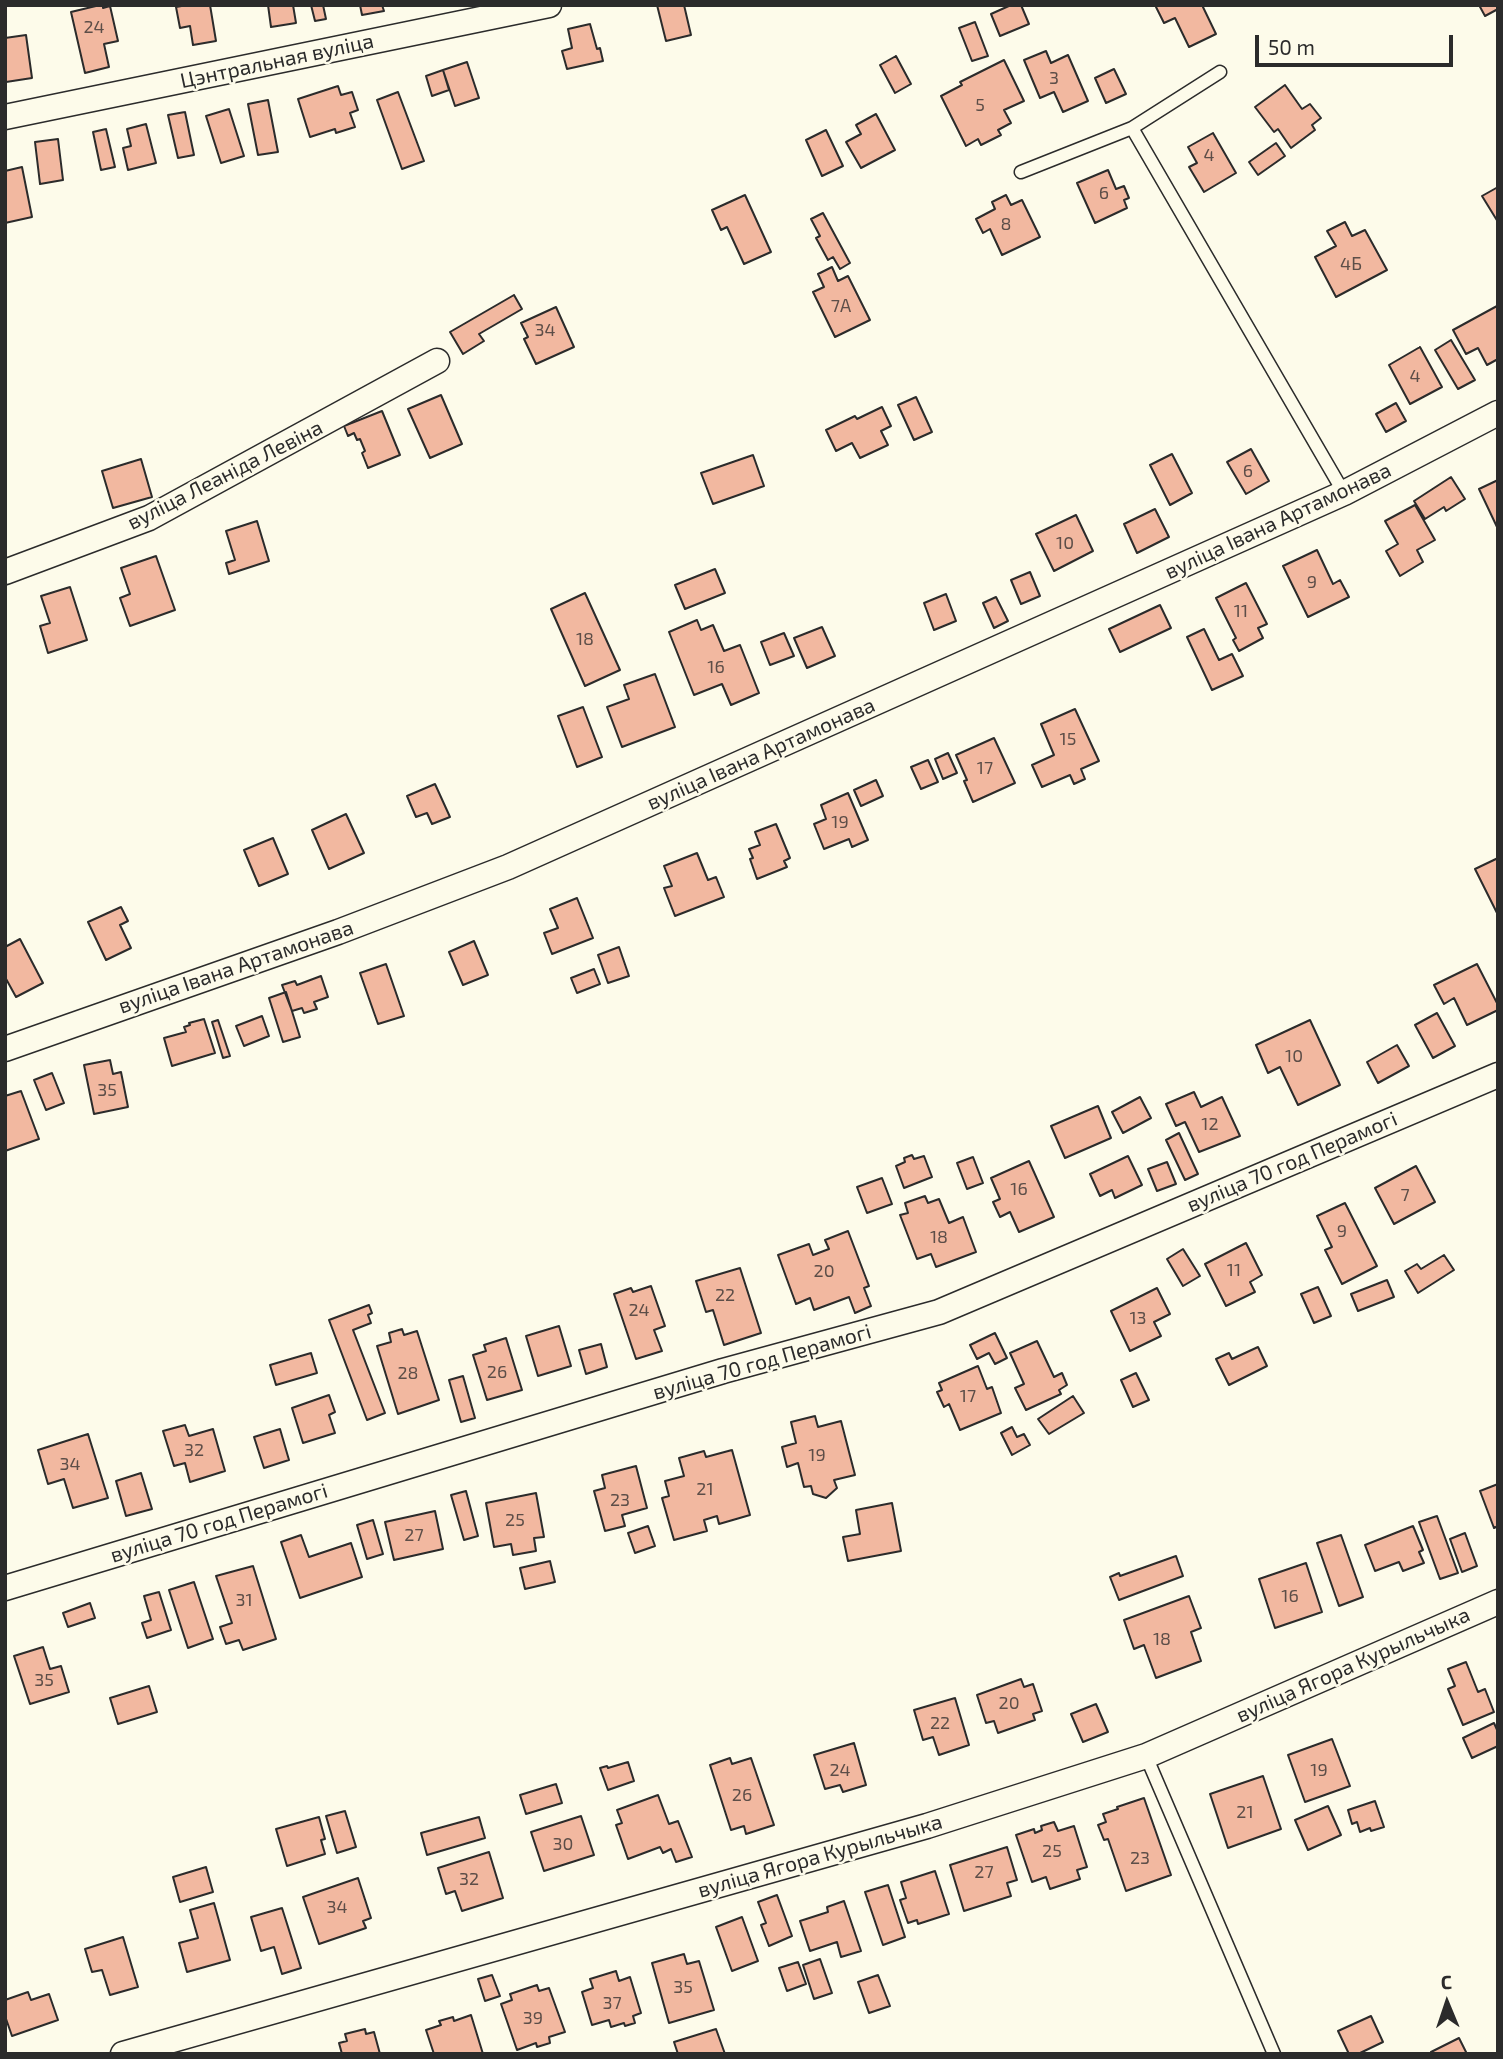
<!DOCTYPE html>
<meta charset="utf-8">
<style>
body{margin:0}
#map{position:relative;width:1503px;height:2059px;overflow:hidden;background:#fdfbea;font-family:"Exo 2",sans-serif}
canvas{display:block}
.frame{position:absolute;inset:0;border:7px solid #2b2b2b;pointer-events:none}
.north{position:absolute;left:1412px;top:1968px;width:70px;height:70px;-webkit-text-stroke:5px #fdfbea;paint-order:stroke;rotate:358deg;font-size:19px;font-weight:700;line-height:28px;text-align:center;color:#2b2b2b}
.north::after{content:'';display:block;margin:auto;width:24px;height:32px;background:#2b2b2b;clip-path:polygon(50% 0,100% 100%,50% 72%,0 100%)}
.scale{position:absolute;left:1255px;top:35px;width:198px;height:32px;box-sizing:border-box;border:4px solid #2b2b2b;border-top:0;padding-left:9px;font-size:21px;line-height:24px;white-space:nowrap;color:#2b2b2b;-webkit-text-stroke:5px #fdfbea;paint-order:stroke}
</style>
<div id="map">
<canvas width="1503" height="2059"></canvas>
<div class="frame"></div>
<div class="north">С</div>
<div class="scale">50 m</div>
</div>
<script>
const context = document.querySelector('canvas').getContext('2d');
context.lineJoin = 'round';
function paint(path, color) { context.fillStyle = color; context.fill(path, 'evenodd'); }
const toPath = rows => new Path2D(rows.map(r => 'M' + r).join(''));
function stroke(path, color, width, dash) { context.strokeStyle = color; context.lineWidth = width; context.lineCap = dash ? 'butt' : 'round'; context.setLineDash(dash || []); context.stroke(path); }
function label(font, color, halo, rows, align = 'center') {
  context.font = font + ' "Exo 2",sans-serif'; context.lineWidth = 5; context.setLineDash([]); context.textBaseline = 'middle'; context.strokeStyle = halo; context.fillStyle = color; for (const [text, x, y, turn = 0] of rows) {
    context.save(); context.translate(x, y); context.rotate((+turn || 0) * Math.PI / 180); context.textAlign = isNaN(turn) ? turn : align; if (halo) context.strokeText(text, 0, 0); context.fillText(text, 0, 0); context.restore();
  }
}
const building = toPath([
 [100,5,103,5,103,8,110,6,118,41,104,44,109,67,85,73,71,12,100,5],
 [187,5,210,5,216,41,193,45,190,26,180,28,176,7,187,5],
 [268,5,293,5,296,23,271,27,268,5],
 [311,5,323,5,326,19,315,21,311,5],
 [360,5,382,5,384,11,362,15,360,5],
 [657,5,684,5,691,35,666,41,657,5],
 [1011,5,1021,5,1029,24,1000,36,991,14,1011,5],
 [1155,5,1202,5,1216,34,1189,47,1175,18,1164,23,1155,5],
 [1479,5,1498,5,1498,9,1485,16,1479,5],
 [975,22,988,56,972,61,959,28,975,22],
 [590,24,597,49,600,48,603,61,567,69,562,51,572,48,568,29,590,24],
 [26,35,32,78,6,82,5,38,26,35],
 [1046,51,1051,63,1068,55,1088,101,1063,112,1054,92,1040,98,1024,60,1046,51],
 [896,56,911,84,895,93,880,65,896,56],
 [1004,60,1024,101,1004,110,1011,123,998,130,1001,135,981,145,978,139,966,146,941,96,962,85,960,82,1004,60],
 [467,62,479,98,455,106,443,70,467,62],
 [1114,69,1126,94,1106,103,1095,78,1114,69],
 [443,70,449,90,432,96,426,76,443,70],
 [1285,85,1302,109,1310,104,1321,118,1312,125,1315,130,1291,148,1278,129,1274,132,1255,107,1285,85],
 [338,86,341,95,352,92,358,110,350,113,355,127,336,133,335,129,310,137,298,99,338,86],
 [398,92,424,161,402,169,377,100,398,92],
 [268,100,278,152,258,155,248,104,268,100],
 [229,109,244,156,221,163,206,116,229,109],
 [185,112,194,155,178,158,168,115,185,112],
 [876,114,895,150,861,168,846,142,861,134,856,125,876,114],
 [146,124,156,163,128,170,123,148,131,146,127,129,146,124],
 [106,129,115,167,101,170,93,132,106,129],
 [826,130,843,166,822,176,806,140,826,130],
 [1213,133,1236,173,1204,192,1189,167,1197,163,1188,147,1213,133],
 [58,139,63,180,40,184,35,142,58,139],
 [1276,143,1285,156,1258,175,1249,162,1276,143],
 [22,167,32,217,5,223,5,171,22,167],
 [1108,170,1116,189,1124,186,1129,198,1124,200,1127,208,1095,223,1077,183,1108,170],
 [1498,187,1498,222,1482,196,1498,187],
 [745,195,771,252,744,264,727,227,721,230,712,210,745,195],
 [1006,195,1011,205,1022,200,1040,237,1002,255,990,229,983,233,976,219,995,209,992,202,1006,195],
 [823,213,850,263,840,269,833,257,828,260,816,238,820,236,811,219,823,213],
 [1345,222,1352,236,1365,230,1387,270,1336,297,1315,257,1336,246,1327,231,1345,222],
 [832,267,838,281,848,276,870,320,835,337,813,292,824,287,818,274,832,267],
 [514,295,522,309,479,334,484,341,463,354,450,332,514,295],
 [1497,306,1498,359,1487,365,1478,348,1466,354,1453,330,1497,306],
 [556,307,574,347,536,364,524,339,528,337,521,323,556,307],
 [1451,340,1475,380,1458,389,1435,350,1451,340],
 [1420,347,1442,387,1410,404,1389,365,1420,347],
 [441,395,462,444,430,458,408,409,441,395],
 [916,397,932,432,914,440,898,405,916,397],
 [1396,403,1406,421,1386,432,1376,414,1396,403],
 [882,407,891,426,881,431,888,445,860,458,852,443,836,451,826,430,855,416,857,419,882,407],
 [382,411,400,455,368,468,362,453,365,451,360,439,357,440,354,433,348,436,344,426,382,411],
 [1251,449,1269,481,1246,494,1227,462,1251,449],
 [1172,454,1192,493,1170,505,1150,465,1172,454],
 [753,455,764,486,713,504,701,473,753,455],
 [141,459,152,497,113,508,102,471,141,459],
 [1451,477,1465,499,1446,511,1444,507,1425,519,1414,501,1451,477],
 [1498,480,1498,526,1497,527,1479,489,1498,480],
 [1415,505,1435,540,1417,550,1423,562,1400,576,1386,551,1398,544,1385,521,1415,505],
 [1155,509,1169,537,1137,553,1124,524,1155,509],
 [1076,515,1093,551,1054,571,1036,534,1076,515],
 [257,521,269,561,229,574,226,563,235,560,226,531,257,521],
 [1317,550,1333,584,1340,580,1349,597,1308,617,1283,566,1317,550],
 [156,556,175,610,130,626,120,598,130,594,121,568,156,556],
 [715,569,725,593,685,609,675,585,715,569],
 [1030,572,1040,596,1021,604,1011,580,1030,572],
 [1246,583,1267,624,1258,628,1263,638,1239,651,1233,640,1236,638,1216,598,1246,583],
 [70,587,87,640,48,653,40,626,50,623,41,596,70,587],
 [585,593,620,670,585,686,551,609,585,593],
 [946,594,956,621,934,630,924,603,946,594],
 [996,597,1008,621,994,628,983,603,996,597],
 [1160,605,1171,628,1120,652,1109,629,1160,605],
 [697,620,701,630,713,625,724,651,740,645,759,693,731,705,722,684,694,695,669,632,697,620],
 [822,627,835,656,807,668,794,638,822,627],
 [1204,629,1219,660,1232,654,1243,676,1212,690,1187,637,1204,629],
 [784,633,794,656,770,665,761,642,784,633],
 [655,674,675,727,622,747,607,707,629,699,624,685,655,674],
 [583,707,602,757,577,767,558,716,583,707],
 [1075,709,1099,761,1081,769,1085,779,1074,784,1070,775,1042,787,1032,765,1054,755,1041,724,1075,709],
 [994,738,1015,783,973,802,964,781,967,780,956,755,994,738],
 [948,753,957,773,943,779,935,759,948,753],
 [928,760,938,782,921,789,911,767,928,760],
 [876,780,883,796,861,806,854,790,876,780],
 [435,784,450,817,432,824,427,813,416,817,407,796,435,784],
 [848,793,868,840,852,847,849,839,824,849,814,824,826,819,821,805,848,793],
 [346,814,364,853,329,869,312,830,346,814],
 [776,824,790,858,784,861,787,867,757,879,750,859,753,858,749,849,760,845,755,832,776,824],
 [273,838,288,874,259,886,244,850,273,838],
 [697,853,708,880,716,877,724,897,675,916,664,888,672,886,664,866,697,853],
 [1498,858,1498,913,1497,913,1475,869,1498,858],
 [577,898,593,938,552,954,544,933,558,928,550,909,577,898],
 [121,907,128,921,120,925,131,948,106,960,88,922,121,907],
 [20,939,43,983,16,997,5,977,5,947,20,939],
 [474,941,488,975,463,985,449,952,474,941],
 [619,947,629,976,608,983,598,955,619,947],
 [386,964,404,1016,378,1024,360,973,386,964],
 [1477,964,1498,1005,1498,1010,1467,1025,1454,998,1444,1004,1434,985,1477,964],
 [594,969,600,984,577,993,571,978,594,969],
 [321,976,328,997,314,1002,317,1009,304,1013,302,1008,292,1011,282,985,295,981,297,985,321,976],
 [286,992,300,1037,283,1042,269,998,286,992],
 [1437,1013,1455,1046,1433,1058,1415,1025,1437,1013],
 [262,1016,269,1036,244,1046,236,1026,262,1016],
 [204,1019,215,1053,172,1066,164,1038,186,1032,184,1027,190,1025,189,1023,204,1019],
 [218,1020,230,1056,223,1058,212,1022,218,1020],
 [1310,1020,1340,1085,1298,1105,1280,1067,1268,1073,1256,1045,1310,1020],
 [1397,1045,1409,1066,1378,1083,1367,1062,1397,1045],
 [110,1060,113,1074,121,1072,128,1107,94,1114,84,1065,110,1060],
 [52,1073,64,1103,46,1110,34,1080,52,1073],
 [21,1091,39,1139,5,1151,5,1096,21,1091],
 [1194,1092,1201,1107,1222,1097,1240,1136,1199,1152,1185,1122,1176,1126,1166,1104,1194,1092],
 [1140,1097,1151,1118,1123,1133,1112,1112,1140,1097],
 [1098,1106,1111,1138,1065,1158,1051,1126,1098,1106],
 [1179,1133,1198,1174,1185,1180,1166,1140,1179,1133],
 [912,1155,914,1159,924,1156,932,1177,904,1188,896,1166,905,1162,904,1158,912,1155],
 [1128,1156,1142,1185,1115,1198,1112,1190,1100,1196,1090,1174,1128,1156],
 [973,1157,983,1183,967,1189,957,1163,973,1157],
 [1029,1161,1054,1217,1019,1232,1010,1212,1000,1217,993,1202,1000,1199,991,1178,1029,1161],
 [1167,1162,1176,1184,1157,1191,1148,1169,1167,1162],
 [1416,1166,1435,1202,1394,1224,1375,1188,1416,1166],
 [882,1178,892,1204,867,1213,857,1187,882,1178],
 [925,1196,928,1203,939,1199,949,1223,963,1217,976,1252,936,1267,931,1254,917,1259,900,1215,908,1213,905,1203,925,1196],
 [1345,1203,1377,1266,1342,1284,1325,1250,1332,1247,1317,1216,1345,1203],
 [848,1231,869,1286,864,1288,871,1306,855,1313,849,1297,814,1310,810,1298,796,1304,778,1255,809,1244,813,1255,829,1249,825,1240,848,1231],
 [1246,1243,1262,1275,1250,1282,1255,1292,1226,1306,1205,1264,1246,1243],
 [1183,1249,1200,1276,1183,1286,1167,1259,1183,1249],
 [1444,1255,1454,1270,1418,1293,1405,1271,1417,1264,1421,1269,1444,1255],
 [740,1268,761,1333,724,1345,713,1310,706,1312,696,1281,740,1268],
 [1387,1280,1394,1297,1358,1311,1351,1294,1387,1280],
 [651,1286,665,1326,654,1330,662,1351,636,1359,614,1294,631,1288,633,1292,651,1286],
 [1318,1287,1331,1316,1314,1323,1301,1294,1318,1287],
 [1157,1288,1170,1314,1154,1322,1161,1336,1130,1351,1111,1311,1157,1288],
 [369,1305,372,1313,368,1315,371,1323,353,1330,385,1413,367,1420,329,1320,369,1305],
 [559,1326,571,1366,538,1376,526,1336,559,1326],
 [402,1329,404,1335,417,1331,439,1400,398,1414,377,1346,391,1342,389,1333,402,1329],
 [995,1333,1007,1358,995,1364,989,1353,977,1359,970,1345,995,1333],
 [506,1338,522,1390,487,1400,473,1355,486,1351,484,1345,506,1338],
 [1037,1341,1054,1377,1062,1373,1067,1385,1059,1390,1061,1394,1026,1410,1015,1388,1024,1384,1010,1353,1037,1341],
 [601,1344,607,1367,586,1374,579,1350,601,1344],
 [1258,1347,1267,1366,1229,1385,1216,1359,1229,1353,1232,1359,1258,1347],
 [311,1353,317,1373,276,1385,270,1365,311,1353],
 [978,1366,987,1389,992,1387,1001,1413,960,1430,949,1404,944,1407,937,1392,942,1390,939,1383,978,1366],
 [1136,1373,1149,1400,1133,1407,1121,1380,1136,1373],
 [463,1376,475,1418,461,1422,449,1380,463,1376],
 [329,1395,335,1412,329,1415,335,1433,303,1443,292,1408,329,1395],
 [1073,1396,1084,1413,1049,1434,1038,1419,1073,1396],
 [815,1416,818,1427,841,1421,855,1475,834,1480,837,1488,826,1498,813,1494,811,1486,804,1487,798,1463,787,1467,782,1447,796,1443,791,1422,815,1416],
 [185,1425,189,1436,213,1429,225,1471,190,1482,185,1463,174,1466,163,1431,185,1425],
 [1012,1427,1017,1437,1024,1434,1030,1445,1012,1455,1001,1433,1012,1427],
 [280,1429,289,1460,264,1468,254,1437,280,1429],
 [88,1434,108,1498,73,1508,64,1479,48,1484,38,1450,88,1434],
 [732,1450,750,1515,719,1524,717,1516,704,1520,707,1531,674,1540,662,1498,669,1496,665,1481,684,1476,679,1458,704,1451,706,1457,732,1450],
 [636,1466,647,1508,622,1515,625,1526,605,1531,594,1491,605,1488,602,1475,636,1466],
 [141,1473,152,1509,126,1516,116,1481,141,1473],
 [1498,1484,1498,1526,1494,1528,1480,1491,1498,1484],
 [466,1491,478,1536,464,1540,451,1495,466,1491],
 [536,1493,544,1537,534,1538,536,1551,513,1555,511,1544,494,1547,486,1503,536,1493],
 [892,1503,901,1551,848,1561,843,1537,860,1534,856,1510,892,1503],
 [435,1511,443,1549,394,1560,385,1522,435,1511],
 [1437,1516,1458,1573,1440,1579,1419,1522,1437,1516],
 [373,1520,383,1554,367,1559,357,1525,373,1520],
 [648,1526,655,1546,635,1553,628,1533,648,1526],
 [1413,1526,1423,1550,1419,1552,1424,1563,1403,1571,1399,1562,1375,1571,1365,1545,1413,1526],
 [1465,1533,1477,1566,1462,1572,1450,1539,1465,1533],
 [301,1535,309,1557,351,1543,362,1577,300,1598,281,1542,301,1535],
 [1341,1535,1363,1597,1339,1606,1317,1543,1341,1535],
 [1176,1556,1183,1576,1119,1600,1110,1577,1119,1573,1120,1576,1176,1556],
 [550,1561,555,1582,525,1589,520,1568,550,1561],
 [1306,1563,1322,1612,1275,1628,1259,1579,1306,1563],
 [253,1566,276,1639,243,1650,239,1640,226,1644,220,1627,232,1623,216,1576,253,1566],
 [194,1582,213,1639,188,1648,169,1590,194,1582],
 [159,1592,171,1630,147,1638,142,1623,151,1620,144,1596,159,1592],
 [1189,1596,1201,1628,1191,1632,1201,1661,1156,1678,1144,1645,1134,1649,1124,1620,1189,1596],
 [90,1603,95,1618,68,1627,63,1613,90,1603],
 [43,1647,50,1669,61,1666,69,1692,30,1704,14,1656,43,1647],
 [1466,1662,1478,1692,1485,1689,1494,1712,1463,1725,1448,1689,1455,1686,1448,1669,1466,1662],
 [1021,1679,1024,1687,1033,1684,1042,1711,1033,1714,1035,1720,998,1733,994,1721,986,1723,977,1695,1021,1679],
 [149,1686,157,1712,118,1724,110,1698,149,1686],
 [955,1698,969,1745,939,1755,933,1737,923,1740,914,1710,955,1698],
 [1096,1704,1108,1732,1083,1742,1071,1714,1096,1704],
 [1494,1723,1498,1732,1498,1746,1472,1758,1463,1738,1494,1723],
 [1332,1739,1350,1786,1305,1802,1288,1755,1332,1739],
 [854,1743,866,1785,843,1792,840,1785,825,1789,814,1755,854,1743],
 [730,1758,732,1764,751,1758,774,1825,746,1834,744,1826,731,1830,710,1765,730,1758],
 [628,1762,634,1781,608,1790,600,1768,607,1766,608,1768,628,1762],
 [1263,1776,1281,1829,1228,1848,1210,1794,1263,1776],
 [556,1784,562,1803,526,1814,520,1795,556,1784],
 [658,1795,669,1824,678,1821,692,1857,676,1862,671,1849,663,1853,660,1847,628,1859,616,1825,622,1823,617,1810,658,1795],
 [1144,1798,1171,1875,1126,1891,1108,1839,1104,1840,1098,1825,1106,1822,1103,1814,1118,1809,1117,1807,1144,1798],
 [1375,1801,1384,1827,1371,1831,1370,1828,1360,1832,1357,1822,1352,1824,1348,1810,1375,1801],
 [1328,1806,1341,1835,1308,1850,1295,1820,1328,1806],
 [345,1811,356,1847,337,1853,326,1816,345,1811],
 [581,1816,594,1855,544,1871,531,1832,581,1816],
 [319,1817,325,1839,321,1840,325,1854,287,1866,276,1829,319,1817],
 [479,1817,485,1838,427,1855,421,1833,479,1817],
 [1054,1822,1058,1831,1074,1826,1087,1867,1077,1870,1080,1879,1050,1889,1046,1877,1032,1882,1016,1835,1034,1829,1035,1833,1042,1830,1041,1826,1054,1822],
 [1007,1847,1017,1880,1007,1883,1011,1896,964,1911,950,1865,1007,1847],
 [489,1852,503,1898,462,1911,455,1891,446,1894,438,1868,489,1852],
 [206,1867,213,1892,180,1902,173,1877,206,1867],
 [935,1871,949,1914,918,1924,917,1920,908,1923,900,1900,906,1898,901,1882,935,1871],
 [358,1878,371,1918,363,1921,366,1928,319,1944,303,1897,358,1878],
 [888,1885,905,1937,883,1945,865,1892,888,1885],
 [777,1895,792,1936,769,1946,761,1925,766,1923,758,1902,777,1895],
 [844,1901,861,1951,841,1957,837,1942,810,1951,800,1921,828,1912,827,1907,844,1901],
 [214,1903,230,1960,187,1972,179,1943,198,1938,190,1910,214,1903],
 [282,1908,301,1968,282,1974,274,1947,261,1951,251,1917,282,1908],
 [742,1917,758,1961,732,1971,716,1927,742,1917],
 [123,1937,138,1987,110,1995,102,1970,92,1972,85,1949,123,1937],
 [684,1954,687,1964,699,1961,714,2010,669,2023,652,1963,684,1954],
 [820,1959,832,1993,814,1999,803,1965,820,1959],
 [798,1962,806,1984,787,1991,779,1968,798,1962],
 [616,1971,619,1981,630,1977,641,2013,633,2016,635,2023,625,2026,624,2023,611,2027,609,2020,592,2025,582,1992,593,1988,590,1979,616,1971],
 [492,1975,500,1996,485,2001,478,1979,492,1975],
 [878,1975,890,2006,869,2013,858,1982,878,1975],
 [537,1985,539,1991,549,1988,565,2032,549,2037,550,2043,537,2047,536,2043,517,2050,501,2004,512,2000,510,1994,537,1985],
 [28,1992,31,2000,49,1994,58,2020,12,2036,5,2016,5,2000,28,1992],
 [471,2015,483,2054,434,2054,426,2030,441,2025,439,2021,453,2017,454,2021,471,2015],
 [1371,2016,1383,2042,1358,2054,1349,2054,1338,2031,1371,2016],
 [365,2029,366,2034,374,2032,380,2054,342,2054,339,2043,347,2041,345,2034,365,2029],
 [716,2029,725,2054,678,2054,674,2042,716,2029],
 [1459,2038,1467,2054,1432,2054,1431,2052,1459,2038]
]);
paint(building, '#f2b8a0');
stroke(building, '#2b2b2b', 2);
const service = toPath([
 [1132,128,1220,72],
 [1021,172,1132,128,1344,493],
 [1146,1756,1274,2054]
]);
const minor = toPath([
 [5,117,549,5],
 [5,572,149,518,437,361],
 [5,1049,338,932,508,867,1344,493,1498,413],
 [5,1588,723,1371,939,1312,1498,1075],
 [123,2054,927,1826,1146,1756,1498,1602]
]);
stroke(service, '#2b2b2b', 15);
stroke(minor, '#2b2b2b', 27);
stroke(service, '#fdfbea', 12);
stroke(minor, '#fdfbea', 24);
label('18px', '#5d4e48', null, [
 ["24",94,27],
 ["3",1054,78],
 ["5",980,105],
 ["4",1209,155],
 ["6",1104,193],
 ["8",1006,224],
 ["4Б",1351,264],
 ["7А",841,306],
 ["34",545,330],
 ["4",1415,376],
 ["6",1248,471],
 ["10",1065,543],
 ["9",1312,582],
 ["11",1241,611],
 ["18",585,639],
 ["16",716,667],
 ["15",1068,739],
 ["17",985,768],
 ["19",840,822],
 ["10",1294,1056],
 ["35",107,1090],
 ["12",1210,1124],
 ["16",1019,1189],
 ["7",1405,1195],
 ["9",1342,1231],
 ["18",939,1237],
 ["11",1234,1270],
 ["20",824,1271],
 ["22",725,1295],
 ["24",639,1310],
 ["13",1138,1318],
 ["26",497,1372],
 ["28",408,1373],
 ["17",968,1396],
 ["32",194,1450],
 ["19",817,1455],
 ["34",70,1464],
 ["21",705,1489],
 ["23",620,1500],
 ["25",515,1520],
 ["27",414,1535],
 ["16",1290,1596],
 ["31",244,1600],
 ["18",1162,1639],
 ["35",44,1680],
 ["20",1009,1703],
 ["22",940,1723],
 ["24",840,1770],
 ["19",1319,1770],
 ["26",742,1795],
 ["21",1245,1812],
 ["30",563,1844],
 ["25",1052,1851],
 ["23",1140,1858],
 ["27",984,1872],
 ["32",469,1879],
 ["34",337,1907],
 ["35",683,1987],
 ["37",612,2003],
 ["39",533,2018]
]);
label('21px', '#2b2b2b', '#fdfbea', [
 ["Цэнтральная вуліца",277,61,-12],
 ["вуліца Леаніда Левіна",225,475,-27],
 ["вуліца Івана Артамонава",1278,521,-25],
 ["вуліца Івана Артамонава",761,754,-24],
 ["вуліца Івана Артамонава",236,967,-19],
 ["вуліца 70 год Перамогі",1292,1162,-23],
 ["вуліца 70 год Перамогі",762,1362,-16],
 ["вуліца 70 год Перамогі",219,1523,-17],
 ["вуліца Ягора Курыльчыка",1353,1665,-24],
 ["вуліца Ягора Курыльчыка",820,1856,-16]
]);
</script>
